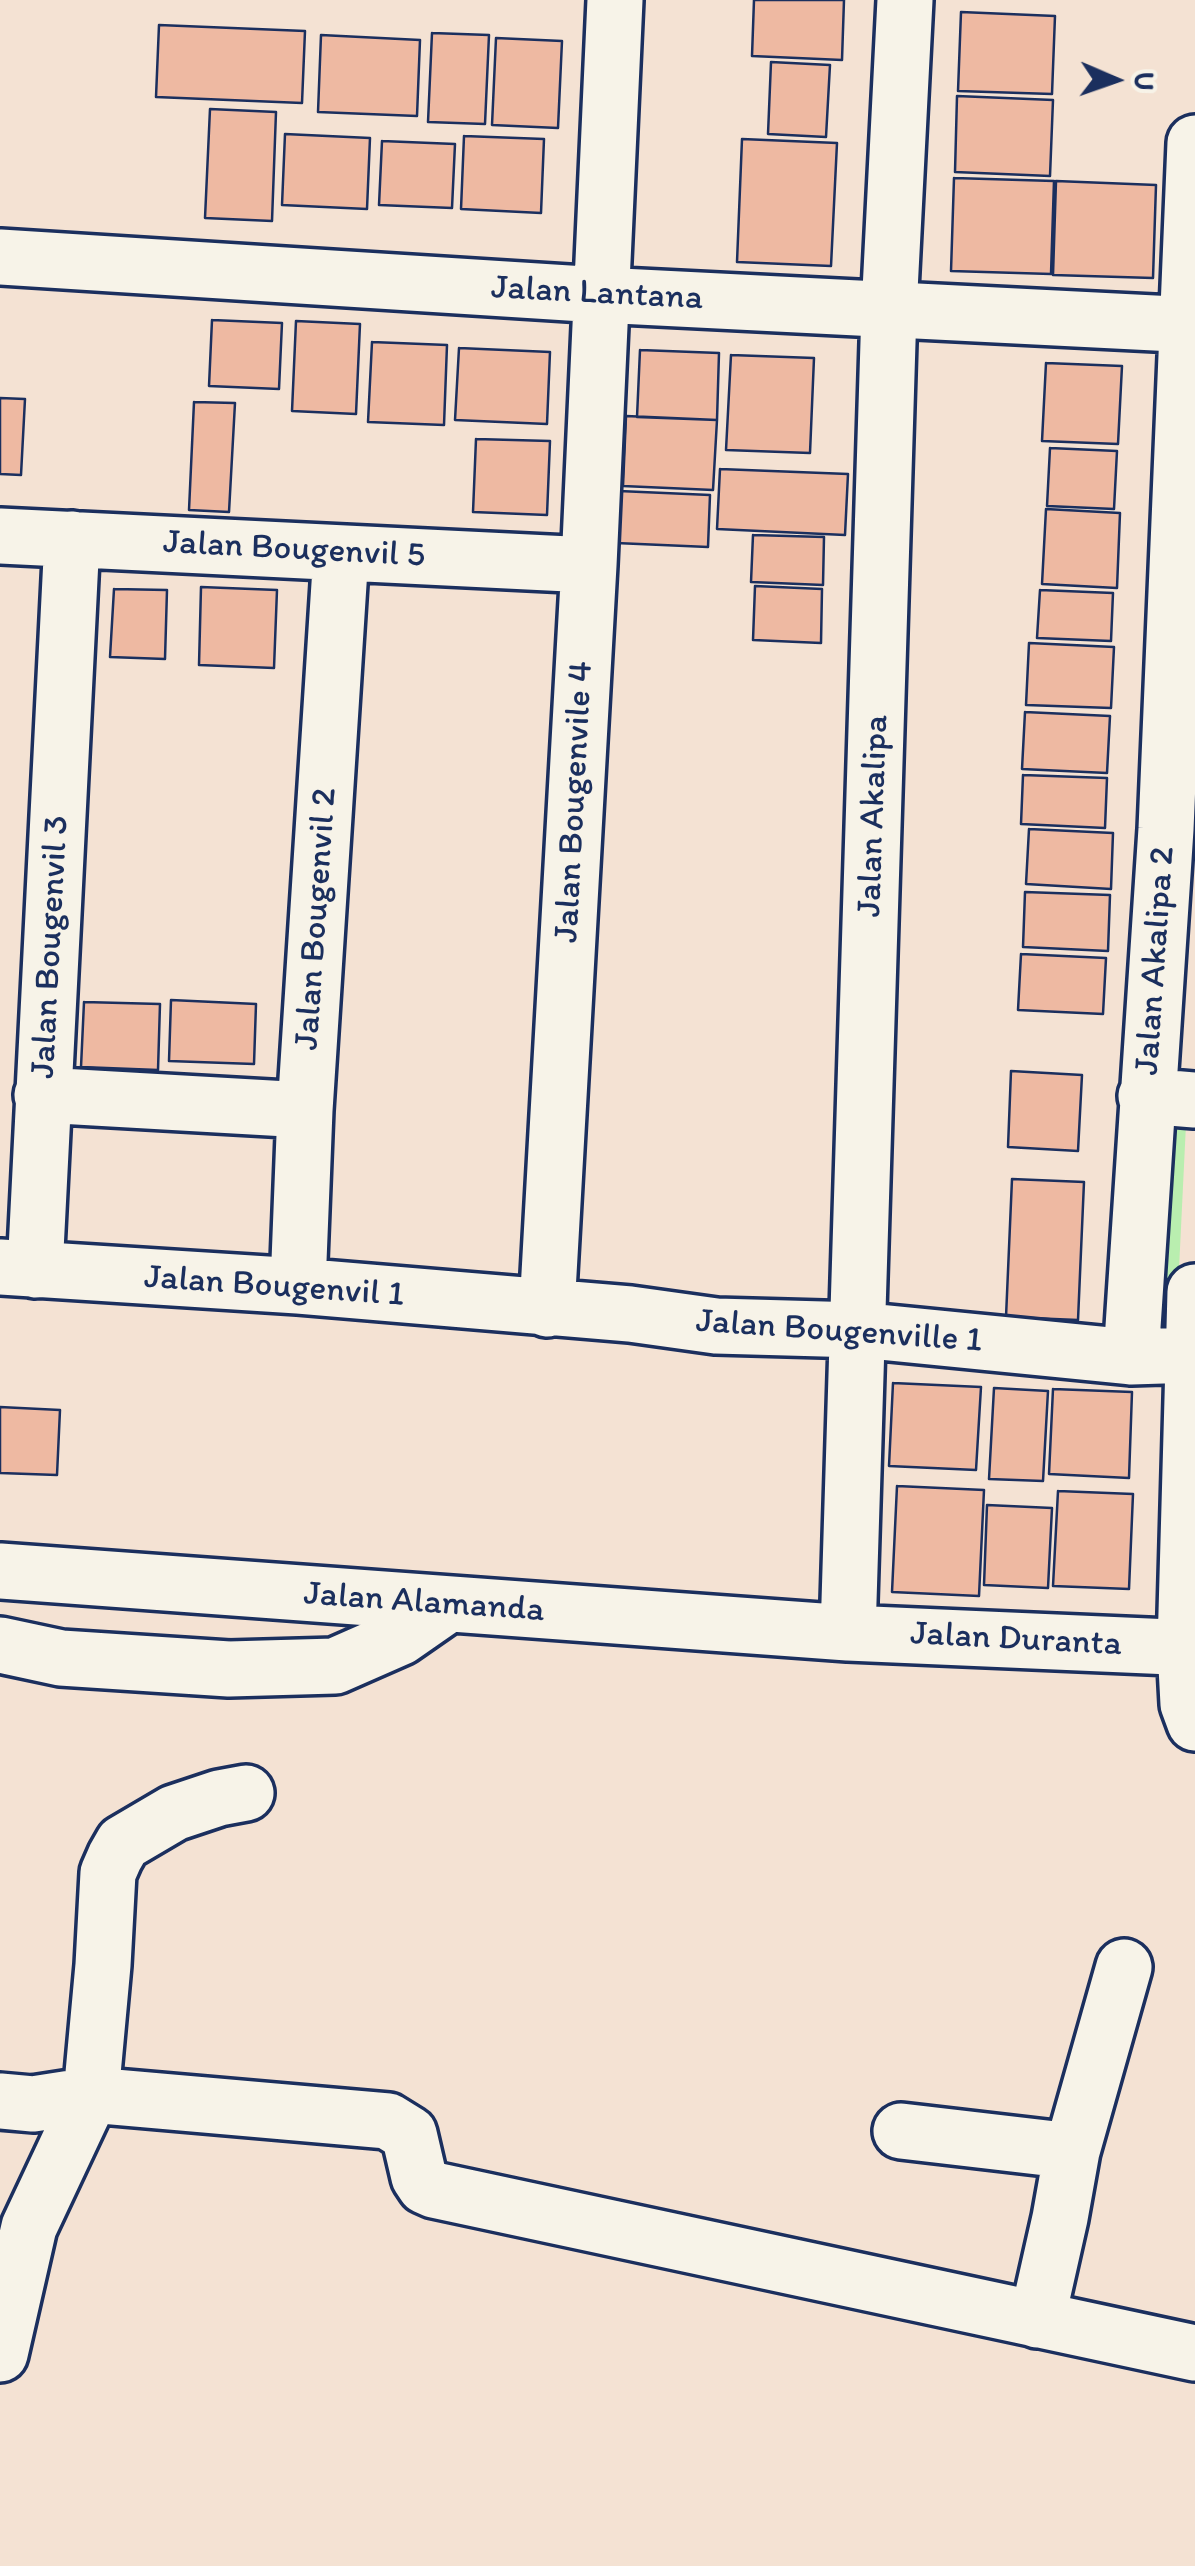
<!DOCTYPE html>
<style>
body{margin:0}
#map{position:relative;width:1195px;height:2566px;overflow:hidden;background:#f4e2d3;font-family:Itim,sans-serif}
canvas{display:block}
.north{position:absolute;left:1065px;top:30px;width:100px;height:100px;-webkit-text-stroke:8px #f7f3e8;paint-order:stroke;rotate:92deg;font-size:28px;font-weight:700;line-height:40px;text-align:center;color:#1b2f5e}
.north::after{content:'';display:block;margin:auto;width:35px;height:45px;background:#1b2f5e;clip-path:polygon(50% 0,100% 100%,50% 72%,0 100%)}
</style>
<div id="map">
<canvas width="1195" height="2566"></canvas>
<div class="north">U</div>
</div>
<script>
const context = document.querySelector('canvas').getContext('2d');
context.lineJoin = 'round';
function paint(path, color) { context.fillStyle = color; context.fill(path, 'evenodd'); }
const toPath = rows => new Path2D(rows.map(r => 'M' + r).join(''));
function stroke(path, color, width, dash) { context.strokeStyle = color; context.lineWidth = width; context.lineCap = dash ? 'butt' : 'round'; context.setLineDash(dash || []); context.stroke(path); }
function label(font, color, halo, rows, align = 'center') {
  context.font = font + ' Itim,sans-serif'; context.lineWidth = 10; context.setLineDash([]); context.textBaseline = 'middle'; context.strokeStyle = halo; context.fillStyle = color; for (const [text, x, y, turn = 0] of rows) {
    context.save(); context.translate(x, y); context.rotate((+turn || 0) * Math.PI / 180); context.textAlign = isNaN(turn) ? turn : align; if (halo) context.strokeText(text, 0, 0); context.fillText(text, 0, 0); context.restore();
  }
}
paint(toPath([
 [1161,1122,1186,1124,1175,1352,1150,1351]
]), '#b9eeaf');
const building = toPath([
 [754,0,844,0,842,60,752,56,754,0],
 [961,12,1055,16,1052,94,958,91,961,12],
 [159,25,305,31,302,103,156,97,159,25],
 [432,33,489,35,485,124,428,122,432,33],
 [321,35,420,40,417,116,318,112,321,35],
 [496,38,562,41,558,128,492,125,496,38],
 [771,62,830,65,826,137,768,134,771,62],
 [957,96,1053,100,1050,176,955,172,957,96],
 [210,109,276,112,272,221,205,218,210,109],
 [285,134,370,138,367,209,282,205,285,134],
 [464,136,544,139,541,213,461,209,464,136],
 [742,139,837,143,831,266,737,262,742,139],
 [382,141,455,144,452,208,379,205,382,141],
 [954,178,1054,181,1051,274,951,271,954,178],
 [1056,181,1156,185,1153,278,1053,275,1056,181],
 [212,320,282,323,279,389,209,386,212,320],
 [296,321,360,324,356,414,292,411,296,321],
 [372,342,447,345,444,425,368,422,372,342],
 [459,348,550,352,547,424,455,420,459,348],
 [640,350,719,353,717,420,637,417,640,350],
 [731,355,814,358,810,453,726,450,731,355],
 [1046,363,1122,366,1118,444,1042,441,1046,363],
 [0,398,25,399,21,475,0,474,0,398],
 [194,402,235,403,229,512,189,510,194,402],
 [626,416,717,420,713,490,623,486,626,416],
 [476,439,550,441,547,515,473,512,476,439],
 [1050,448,1117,451,1114,509,1047,506,1050,448],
 [720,469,848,474,845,535,717,529,720,469],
 [619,491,710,495,708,547,616,543,619,491],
 [1046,509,1120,513,1117,588,1042,584,1046,509],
 [753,535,824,537,823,585,751,582,753,535],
 [755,586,822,589,821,643,753,640,755,586],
 [201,587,277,590,274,668,199,665,201,587],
 [114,589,167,590,165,659,110,657,114,589],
 [1040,590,1113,593,1111,641,1037,638,1040,590],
 [1029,643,1114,647,1111,708,1026,705,1029,643],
 [1025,712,1110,716,1107,773,1022,769,1025,712],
 [1023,775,1107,778,1105,828,1021,824,1023,775],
 [1029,829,1113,833,1111,889,1026,884,1029,829],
 [1025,892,1110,895,1108,951,1023,947,1025,892],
 [1021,954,1106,958,1103,1014,1018,1010,1021,954],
 [171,1000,256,1004,254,1064,169,1061,171,1000],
 [84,1002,160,1004,158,1070,81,1067,84,1002],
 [1011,1071,1082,1075,1078,1151,1008,1147,1011,1071],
 [1012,1179,1084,1182,1078,1320,1006,1317,1012,1179],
 [893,1383,981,1387,976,1470,889,1466,893,1383],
 [994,1388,1048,1391,1043,1481,989,1479,994,1388],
 [1053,1389,1132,1392,1129,1478,1049,1474,1053,1389],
 [0,1407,60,1410,57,1475,0,1473,0,1407],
 [897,1486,984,1490,979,1596,892,1592,897,1486],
 [1058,1491,1133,1494,1129,1589,1053,1586,1058,1491],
 [987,1505,1052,1508,1048,1588,984,1585,987,1505]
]);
paint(building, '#eeb9a2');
stroke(building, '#1b2f5e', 2.5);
const minor = toPath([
 [0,257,600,295,1195,325],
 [0,536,589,565],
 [42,1095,305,1110],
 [1146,1096,1195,1100],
 [0,1267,298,1286,630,1314,716,1326,859,1330,1131,1357,1195,1355],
 [35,1270,72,539],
 [298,1286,305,1110,341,553],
 [1195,1292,1185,1648,1188,1704,1195,1723],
 [547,1309,589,565,615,0],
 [1131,1357,1166,829,1195,143],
 [0,1571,848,1633,1195,1648],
 [848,1633,889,310,905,0],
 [0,1645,61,1658,229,1669,335,1666,401,1637,447,1605],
 [0,2101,33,2104,91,2095,388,2121,409,2134,419,2177,425,2186,434,2190,1195,2353],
 [901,2131,1072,2151,1060,2218,1037,2320],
 [1072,2151,1124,1967],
 [0,2354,29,2227,91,2095,103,1965,108,1873,115,1857,123,1843,174,1813,219,1798,246,1793]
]);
stroke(minor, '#1b2f5e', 62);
stroke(minor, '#f7f3e8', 55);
label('35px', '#1b2f5e', '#f7f3e8', [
 ["Jalan Lantana",597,294,3],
 ["Jalan Bougenvil 5",294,550,3],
 ["Jalan Bougenvile 4",575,802,-87],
 ["Jalan Akalipa",874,816,-88],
 ["Jalan Bougenvil 2",317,919,-86],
 ["Jalan Bougenvil 3",51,947,-87],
 ["Jalan Akalipa 2",1156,961,-86],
 ["Jalan Bougenvil 1",274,1287,4],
 ["Jalan Bougenville 1",839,1332,4],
 ["Jalan Alamanda",424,1603,4],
 ["Jalan Duranta",1016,1640,3]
]);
</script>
